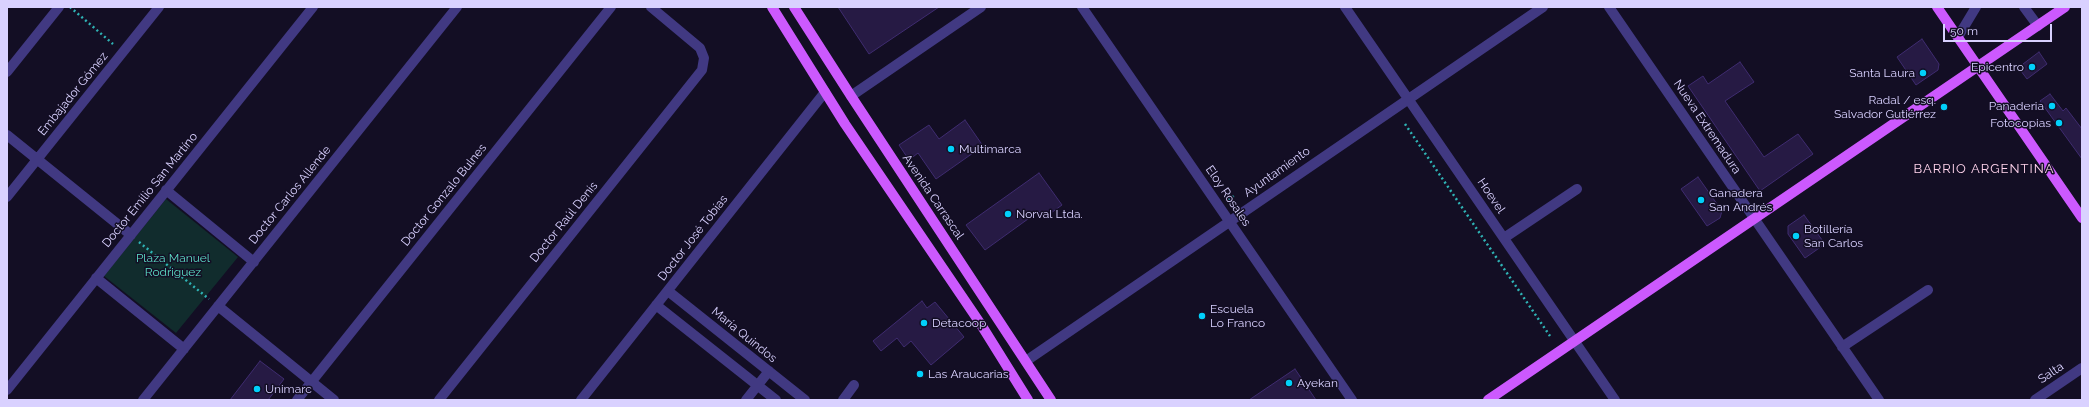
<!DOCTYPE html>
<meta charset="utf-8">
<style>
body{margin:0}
#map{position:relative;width:2089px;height:407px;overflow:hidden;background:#130e24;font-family:Raleway,sans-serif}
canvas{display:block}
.frame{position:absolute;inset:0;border:8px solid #d9d1ff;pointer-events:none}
.scale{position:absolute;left:1943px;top:24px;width:109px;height:18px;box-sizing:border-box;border:2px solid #d9d1ff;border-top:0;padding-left:5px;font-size:12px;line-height:14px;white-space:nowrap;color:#d9d1ff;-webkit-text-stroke:3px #130e24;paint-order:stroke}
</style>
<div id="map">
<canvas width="2089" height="407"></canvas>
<div class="frame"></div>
<div class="scale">50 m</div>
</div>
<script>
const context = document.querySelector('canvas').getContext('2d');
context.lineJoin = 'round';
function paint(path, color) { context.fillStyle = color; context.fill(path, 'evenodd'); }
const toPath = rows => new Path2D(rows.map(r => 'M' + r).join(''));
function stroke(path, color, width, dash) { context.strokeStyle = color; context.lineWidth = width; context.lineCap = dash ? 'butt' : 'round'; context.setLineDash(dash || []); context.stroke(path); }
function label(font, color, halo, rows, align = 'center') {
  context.font = font + ' Raleway,sans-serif'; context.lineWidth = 3; context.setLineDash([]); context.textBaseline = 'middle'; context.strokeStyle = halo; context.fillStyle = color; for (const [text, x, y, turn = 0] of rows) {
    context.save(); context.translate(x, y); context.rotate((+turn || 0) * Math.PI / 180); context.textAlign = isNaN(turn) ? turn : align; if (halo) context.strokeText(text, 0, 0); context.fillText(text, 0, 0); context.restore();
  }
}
paint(toPath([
 [166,199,238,257,176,333,104,276]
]), '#112c2d');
const building = toPath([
 [838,7,939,7,869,54,838,7],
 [1922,39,1939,64,1938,70,1916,85,1897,57,1922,39],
 [2039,52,2047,64,2027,79,2021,71,2023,64,2039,52],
 [1740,62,1754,82,1725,101,1764,157,1798,134,1813,154,1760,191,1688,86,1703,76,1708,84,1740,62],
 [2050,94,2063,111,2066,108,2082,129,2082,159,2040,101,2050,94],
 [965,120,983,146,936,179,918,153,909,160,899,145,929,125,939,139,965,120],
 [1039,173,1062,205,1044,218,1039,211,985,250,966,225,1039,173],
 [1698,177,1722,211,1720,218,1707,226,1681,189,1698,177],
 [1804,215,1825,244,1805,258,1788,234,1788,226,1804,215],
 [922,301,927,308,935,302,964,337,931,365,911,341,904,347,897,338,881,351,873,341,922,301],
 [260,361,284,379,268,400,230,400,260,361],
 [1295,369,1316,400,1249,400,1295,369]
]);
paint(building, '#261a44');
stroke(building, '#3f2c70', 1);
stroke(toPath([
 [70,7,113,44],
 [1405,124,1550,336],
 [1228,200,1235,195],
 [139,242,209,299]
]), '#2fb3b5', 2.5, [2, 3]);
stroke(toPath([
 [1082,7,1352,400],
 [1345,7,1615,400],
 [1609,7,1879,400],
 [2024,7,2038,26],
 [1958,37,1976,7],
 [7,72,59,7],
 [851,96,981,7],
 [7,135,131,235],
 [166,190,254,262],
 [7,197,159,7],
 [1504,238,1577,189],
 [96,278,184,349],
 [668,291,805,400],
 [656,305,776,400],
 [218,306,334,400],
 [1842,347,1928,290],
 [1026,361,1543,7],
 [7,390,313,7],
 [143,400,457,7],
 [297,400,611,7],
 [439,400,702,70,704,58,700,48,651,7],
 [581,400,825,92],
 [746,400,769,371],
 [843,400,854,385],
 [2035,400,2082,368]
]), '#413982', 10);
stroke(toPath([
 [772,7,845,124,980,323,1028,400],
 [794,7,851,96,1051,400],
 [1937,7,2082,218],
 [1488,400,2065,7]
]), '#cc59fe', 10);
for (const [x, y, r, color] of [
 [2032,67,4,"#01d0fa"],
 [1923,73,4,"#01d0fa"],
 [2052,106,4,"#01d0fa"],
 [1944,107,4,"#01d0fa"],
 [2059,123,4,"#01d0fa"],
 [951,149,4,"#01d0fa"],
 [1701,200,4,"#01d0fa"],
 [1008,214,4,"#01d0fa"],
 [1796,236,4,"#01d0fa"],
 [1202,316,4,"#01d0fa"],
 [924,323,4,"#01d0fa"],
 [920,374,4,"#01d0fa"],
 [1289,383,4,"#01d0fa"],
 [257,389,4,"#01d0fa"]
]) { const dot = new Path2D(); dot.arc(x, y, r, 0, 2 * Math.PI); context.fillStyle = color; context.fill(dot); stroke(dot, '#130e24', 1.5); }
label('12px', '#d9d1ff', '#130e24', [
 ["Epicentro",2024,67,"right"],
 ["Santa Laura",1915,73,"right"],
 ["Radal / esq.",1936,100,"right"],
 ["Salvador Gutiérrez",1936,114,"right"],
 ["Panaderia",2044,106,"right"],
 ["Fotocopias",2051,123,"right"],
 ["Multimarca",959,149],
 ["Ganadera",1709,193],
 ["San Andrés",1709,207],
 ["Norval Ltda.",1016,214],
 ["Botillería",1804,229],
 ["San Carlos",1804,243],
 ["Escuela",1210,309],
 ["Lo Franco",1210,323],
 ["Detacoop",932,323],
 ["Las Araucarias",928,374],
 ["Ayekan",1297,383],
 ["Unimarc",265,389]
], 'left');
label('12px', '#d9d1ff', '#130e24', [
 ["Embajador Gómez",73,94,-51],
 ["Nueva Extremadura",1707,127,56],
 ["Ayuntamiento",1277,172,-35],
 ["Doctor Emilio San Martíno",150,190,-51],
 ["Doctor Carlos Allende",290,195,-51],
 ["Doctor Gonzalo Bulnes",444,195,-51],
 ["Eloy Rosales",1228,196,56],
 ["Hoevel",1491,196,56],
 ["Avenida Carrascal",933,197,56],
 ["Doctor Raúl Denis",564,222,-51],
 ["Doctor José Tobías",693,238,-52],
 ["María Quindos",744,335,39],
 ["Salta",2051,373,-34]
]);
label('12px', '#5ddfc7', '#130e24', [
 ["Plaza Manuel",173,258],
 ["Rodriguez",173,272]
]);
context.letterSpacing = '1px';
label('13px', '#ffd3ec', '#130e24', [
 ["BARRIO ARGENTINA",1984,169]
]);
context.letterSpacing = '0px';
</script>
